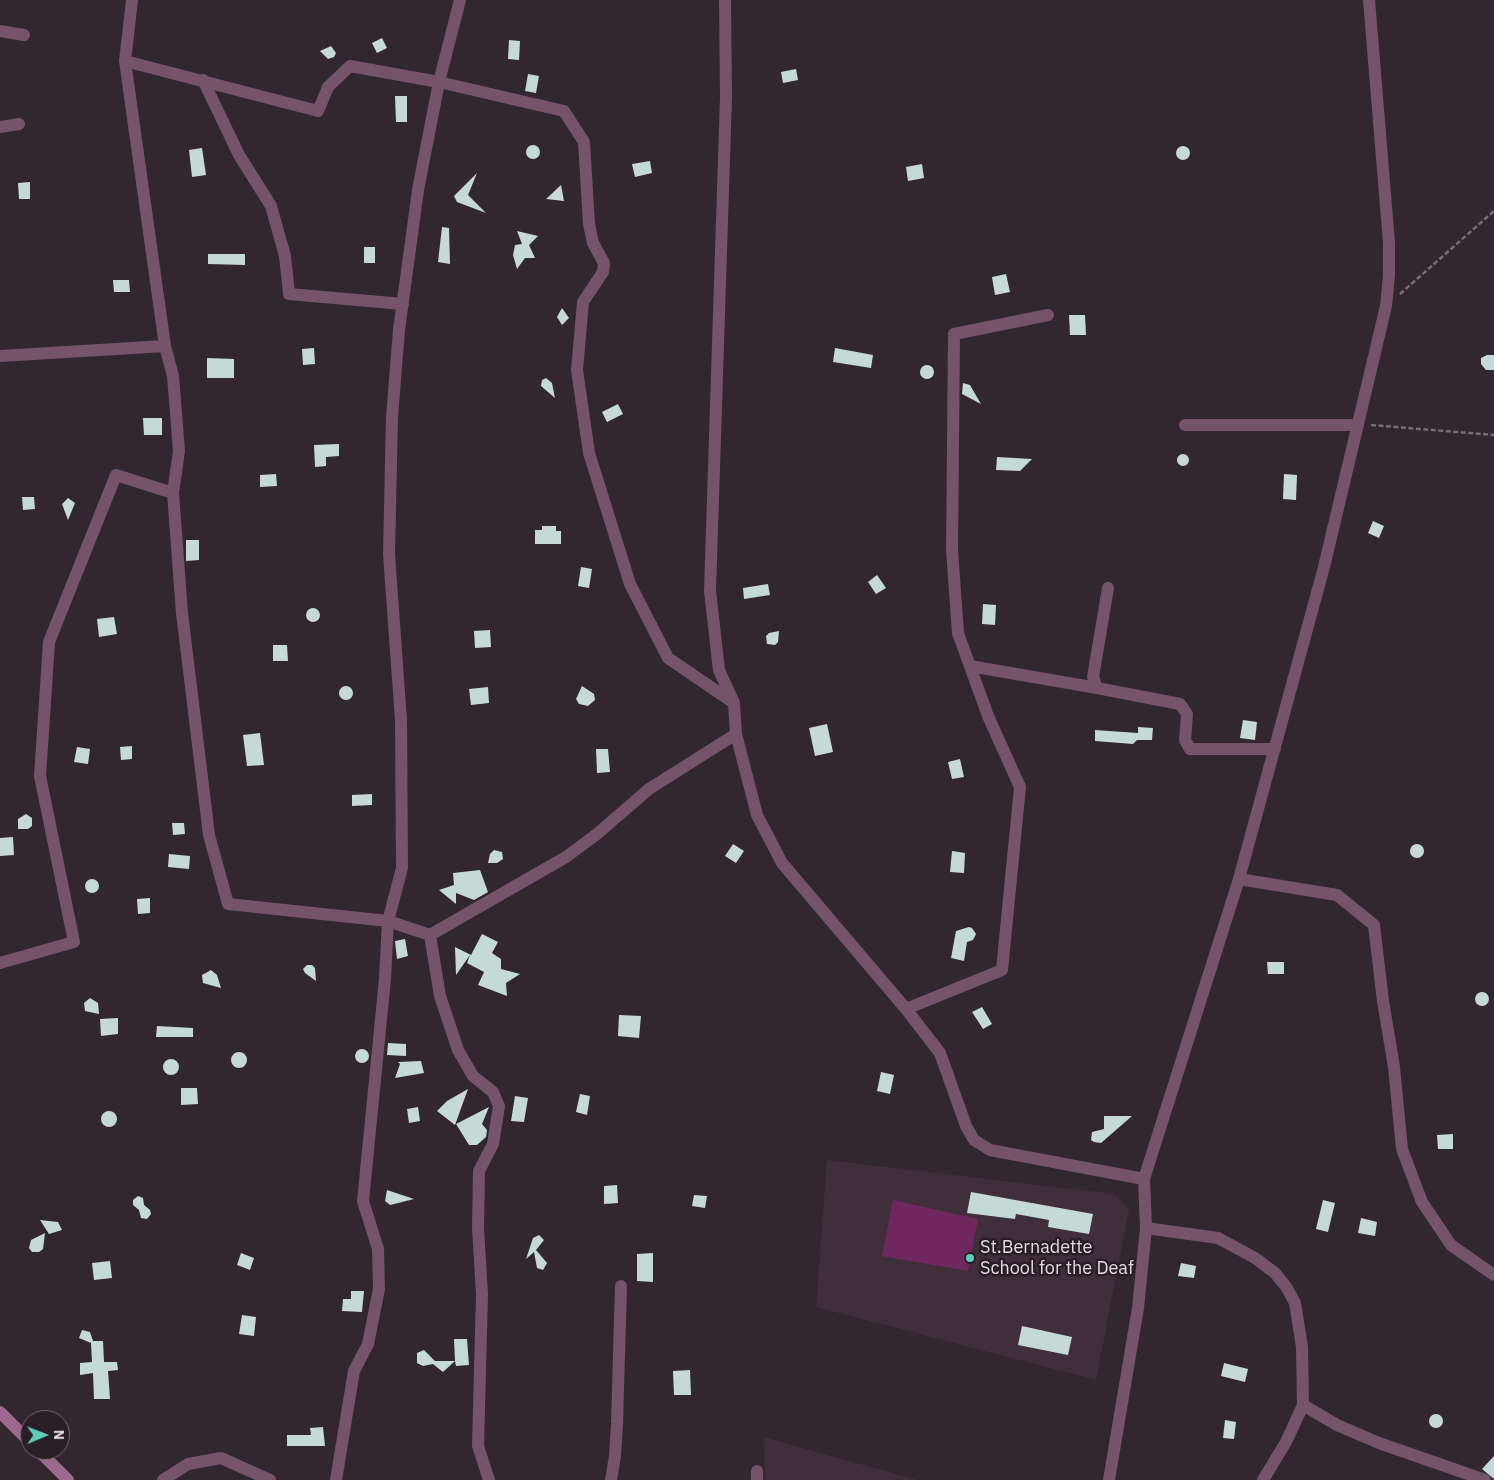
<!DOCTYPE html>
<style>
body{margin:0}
#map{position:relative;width:1494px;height:1480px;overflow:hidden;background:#33272f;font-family:"IBM Plex Sans",sans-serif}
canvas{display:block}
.north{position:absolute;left:20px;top:1410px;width:50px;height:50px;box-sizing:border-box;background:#291d26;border:1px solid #736971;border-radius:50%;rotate:89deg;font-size:14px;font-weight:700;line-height:20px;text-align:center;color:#e3dbe1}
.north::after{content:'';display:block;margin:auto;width:18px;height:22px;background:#5cceba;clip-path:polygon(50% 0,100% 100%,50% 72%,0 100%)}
</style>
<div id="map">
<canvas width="1494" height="1480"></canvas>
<div class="north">N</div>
</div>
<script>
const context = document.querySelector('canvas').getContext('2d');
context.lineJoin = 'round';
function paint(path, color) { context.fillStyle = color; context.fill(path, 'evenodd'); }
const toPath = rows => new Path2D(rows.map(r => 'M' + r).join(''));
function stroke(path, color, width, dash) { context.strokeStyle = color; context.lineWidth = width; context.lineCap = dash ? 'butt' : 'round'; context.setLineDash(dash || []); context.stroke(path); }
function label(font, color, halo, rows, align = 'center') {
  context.font = font + ' "IBM Plex Sans",sans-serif'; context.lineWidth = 5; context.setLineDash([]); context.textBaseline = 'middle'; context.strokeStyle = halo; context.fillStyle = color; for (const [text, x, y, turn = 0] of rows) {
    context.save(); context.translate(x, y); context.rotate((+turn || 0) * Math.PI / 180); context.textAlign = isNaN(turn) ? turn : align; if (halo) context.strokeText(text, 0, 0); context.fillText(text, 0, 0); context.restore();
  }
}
paint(toPath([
 [827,1160,1114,1194,1129,1209,1096,1380,816,1307],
 [764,1437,917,1480,765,1480]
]), '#402e3b');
paint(toPath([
 [893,1200,978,1219,968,1271,882,1256]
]), '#6e275f');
paint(toPath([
 [382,38,387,48,377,53,372,43],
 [509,40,520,41,519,60,508,59],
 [331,46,336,53,334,57,328,59,320,51],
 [796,69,798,80,783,83,781,72],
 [528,74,539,76,536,93,525,91],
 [395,96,407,96,407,122,396,122],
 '526 152a7 7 0 1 1 14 0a7 7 0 1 1-14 0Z',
 '1176 153a7 7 0 1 1 14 0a7 7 0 1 1-14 0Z',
 [202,148,206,175,192,177,189,150],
 [650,161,652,173,635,177,632,164],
 [922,164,924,178,908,181,906,167],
 [477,173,468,195,486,213,457,202,454,196],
 [30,182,30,199,19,199,18,183],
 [561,185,564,201,546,199],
 [442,227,449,228,450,264,438,262],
 [517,231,538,236,529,245,535,258,525,258,517,269,513,255,515,245,522,244],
 [364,247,375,247,375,263,364,263],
 [208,254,245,254,245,265,208,264],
 [1006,274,1010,292,995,295,992,277],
 [113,280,129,280,130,292,114,292],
 [562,308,569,318,562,325,557,317],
 [1069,315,1085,315,1086,335,1070,335],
 [314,348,315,364,303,365,302,349],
 [835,348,873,355,871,368,833,362],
 [1487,355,1494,355,1494,370,1486,370,1481,364,1481,358],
 [207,358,234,359,234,378,207,378],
 '920 372a7 7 0 1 1 14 0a7 7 0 1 1-14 0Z',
 [546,378,552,383,555,398,541,386,542,380],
 [963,383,970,385,981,404,962,394],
 [618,404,623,414,607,422,602,412],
 [143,418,162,418,162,435,144,435],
 [339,444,339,456,326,457,326,466,315,467,314,445],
 '1177 460a6 6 0 1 1 12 0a6 6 0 1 1-12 0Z',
 [997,457,1032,459,1020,471,996,470],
 [276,474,277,486,260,487,260,475],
 [1284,474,1297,475,1296,500,1283,499],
 [22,497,34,497,35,509,23,510],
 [68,498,75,503,68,520,62,504],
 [1373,521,1384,526,1379,538,1368,533],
 [542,526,556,526,556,531,561,531,561,544,535,544,535,530,542,530],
 [186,540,199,540,199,560,186,561],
 [581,567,592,569,589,588,578,586],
 [877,575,886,588,876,594,868,582],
 [768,584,770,595,744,599,743,588],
 [983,604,996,605,995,625,982,624],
 '306 615a7 7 0 1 1 14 0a7 7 0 1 1-14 0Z',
 [114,617,117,634,99,637,97,619],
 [490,630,491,647,475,648,474,631],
 [779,631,778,642,775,645,767,644,766,636,769,633],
 [273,645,287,645,288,661,273,661],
 '339 693a7 7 0 1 1 14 0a7 7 0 1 1-14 0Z',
 [582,686,594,694,595,700,588,706,579,704,576,699],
 [488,687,489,703,471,705,469,689],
 [1243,720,1257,722,1255,740,1240,738],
 [827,724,833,752,815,756,809,728],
 [1138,727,1153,728,1152,740,1137,740,1133,744,1095,741,1095,730,1138,733],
 [260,733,264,765,247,766,243,735],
 [132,746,132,759,121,760,120,747],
 [77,747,90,749,88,764,74,762],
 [596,749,608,749,610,772,597,773],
 [960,759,964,777,952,779,948,762],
 [372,794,372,805,352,806,352,795],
 [26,814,32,818,32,826,28,829,18,829,18,819],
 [172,823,184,823,185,834,173,835],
 [13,837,14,855,0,856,0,838],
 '1410 851a7 7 0 1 1 14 0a7 7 0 1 1-14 0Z',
 [733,844,744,851,736,863,725,856],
 [494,850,502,852,503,859,497,863,488,863,490,854],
 [952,851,965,853,964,873,950,872],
 [169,854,190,856,189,869,168,867],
 [480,870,488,892,474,900,456,893,456,904,439,890,454,885,453,873],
 '85 886a7 7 0 1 1 14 0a7 7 0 1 1-14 0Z',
 [150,898,150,913,138,914,137,899],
 [969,927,972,928,976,934,973,940,967,942,964,961,951,958,956,931],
 [482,934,498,942,492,953,501,959,501,969,520,974,506,983,507,996,478,985,484,972,467,963,470,955,456,975,455,947,471,955],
 [405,939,408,956,397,959,395,941],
 [1267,962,1284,962,1284,974,1268,974],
 [307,965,312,965,315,968,316,981,305,973,303,969],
 [211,970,217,975,221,988,203,983,202,975],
 '1475 999a7 7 0 1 1 14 0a7 7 0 1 1-14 0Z',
 [90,998,98,1003,99,1014,85,1011,84,1003],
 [982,1007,992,1024,983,1029,972,1012],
 [619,1015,641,1016,639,1038,618,1036],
 [118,1018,118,1034,101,1036,100,1019],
 [157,1026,193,1028,193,1037,156,1037],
 [388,1043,406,1044,406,1056,387,1055],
 '355 1056a7 7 0 1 1 14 0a7 7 0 1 1-14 0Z',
 '231 1060a8 8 0 1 1 16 0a8 8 0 1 1-16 0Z',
 '163 1067a8 8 0 1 1 16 0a8 8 0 1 1-16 0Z',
 [421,1061,424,1073,395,1078,400,1064,398,1062],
 [881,1072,894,1075,890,1094,877,1091],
 [181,1088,197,1088,198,1104,181,1105],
 [468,1089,455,1125,437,1111,447,1101],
 [580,1094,590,1096,587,1115,576,1112],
 [515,1096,528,1098,524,1122,511,1121],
 [418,1107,420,1121,409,1123,407,1109],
 [489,1107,482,1124,487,1130,486,1137,477,1145,469,1145,456,1124],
 '101 1119a8 8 0 1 1 16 0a8 8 0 1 1-16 0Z',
 [1104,1116,1132,1116,1101,1143,1094,1142,1091,1140,1092,1132,1104,1129],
 [1453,1134,1453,1149,1438,1149,1437,1135],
 [617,1185,618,1203,604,1204,604,1186],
 [387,1190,414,1199,390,1205,385,1201],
 [971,1192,1093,1214,1089,1234,1048,1227,1049,1220,1016,1214,1015,1219,967,1213],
 [694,1195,707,1196,705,1208,692,1206],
 [138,1196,143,1198,144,1205,150,1210,151,1214,147,1219,141,1218,139,1210,133,1205,133,1200],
 [1323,1200,1335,1203,1328,1232,1316,1229],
 [1361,1218,1377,1222,1375,1236,1358,1233],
 [40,1220,58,1222,62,1230,49,1234],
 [45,1233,43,1249,39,1252,32,1252,29,1248,31,1240],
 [539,1235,544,1240,536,1250,547,1263,543,1270,537,1268,534,1252,526,1259,533,1238],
 [241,1253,254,1258,250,1270,237,1265],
 [653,1253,653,1282,637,1281,637,1254],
 [110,1261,112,1278,94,1280,92,1263],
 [1181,1263,1196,1266,1194,1278,1178,1276],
 [351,1291,364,1291,362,1312,342,1311,343,1299,351,1299],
 [242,1315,256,1317,254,1336,239,1334],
 [1022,1326,1072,1337,1068,1355,1018,1345],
 [82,1330,90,1332,93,1341,103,1341,104,1362,117,1362,118,1370,108,1371,110,1399,94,1399,93,1373,80,1375,80,1363,92,1362,91,1343,79,1338],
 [454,1339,467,1339,469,1365,456,1366,455,1361,443,1372,433,1364,423,1366,417,1363,417,1353,424,1350,435,1361,455,1361],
 [1224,1363,1248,1369,1245,1382,1221,1376],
 [690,1370,691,1395,674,1395,673,1371],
 '1429 1421a7 7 0 1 1 14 0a7 7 0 1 1-14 0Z',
 [1225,1420,1236,1422,1234,1439,1223,1438],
 [323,1427,325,1446,287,1446,287,1435,311,1435,310,1428],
 [1494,1456,1494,1479,1482,1469]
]), '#c5dad5');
stroke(toPath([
 [1400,294,1494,211],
 [1371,425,1494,435]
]), '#786d75', 2.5, [5, 2.5]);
stroke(toPath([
 [132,0,125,61,165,346,173,376,179,451,173,493,182,613,209,835,228,904,388,921,430,935,566,857,597,834,649,789,736,734],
 [725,0,726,97,710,591,719,670,734,703,736,734,757,815,782,863,906,1009,940,1053,966,1126,974,1140,990,1150,1144,1179],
 [0,31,24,35],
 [125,61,318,111,328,87,350,66,439,82,564,111,584,142,589,224,593,243,604,263,603,272,583,302,577,370,589,453,630,584,668,658,734,703],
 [203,80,239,155,271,206,285,256,289,294,403,304],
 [0,127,19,124],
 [0,356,165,346],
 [1185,425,1358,425],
 [1108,588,1093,677,1097,688,1180,704,1187,714,1185,740,1190,749,1275,749],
 [970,666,1097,688],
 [1239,879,1337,895,1374,925,1383,1001,1394,1067,1402,1149,1422,1202,1451,1245,1494,1275],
 [430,935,440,996,458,1050,473,1076,493,1092,499,1106,493,1144,479,1171,478,1228,482,1294,478,1446,489,1480],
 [0,963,74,942,40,776,49,642,116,475,173,493],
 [906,1009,1002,970,1020,787,988,716,958,633,952,550,954,334,1048,315],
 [1146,1228,1218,1238,1255,1258,1275,1273,1287,1288,1295,1303,1302,1347,1303,1405,1286,1442,1263,1480],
 [1303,1405,1337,1425,1379,1443,1485,1480],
 [163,1480,188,1464,221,1458,270,1480],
 [336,1480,354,1371,368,1344,379,1289,378,1249,363,1201,385,979,388,921,402,868,401,720,389,554,392,417,399,330,418,190,439,82,460,0],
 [611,1480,615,1456,617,1424,621,1286],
 [757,1480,757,1471],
 [1109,1480,1138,1308,1146,1228,1144,1179,1239,879,1324,567,1386,306,1389,275,1389,243,1369,0]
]), '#74536b', 12);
stroke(toPath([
 [0,1412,30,1442],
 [38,1450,68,1480]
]), '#9c688e', 12);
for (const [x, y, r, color] of [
 [970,1258,5,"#5cceba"]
]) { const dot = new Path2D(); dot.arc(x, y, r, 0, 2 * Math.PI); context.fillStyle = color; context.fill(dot); stroke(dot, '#291d26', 2); }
label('18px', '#e3dbe1', '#291d26', [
 ["St.Bernadette",980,1248],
 ["School for the Deaf",980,1269]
], 'left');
</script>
